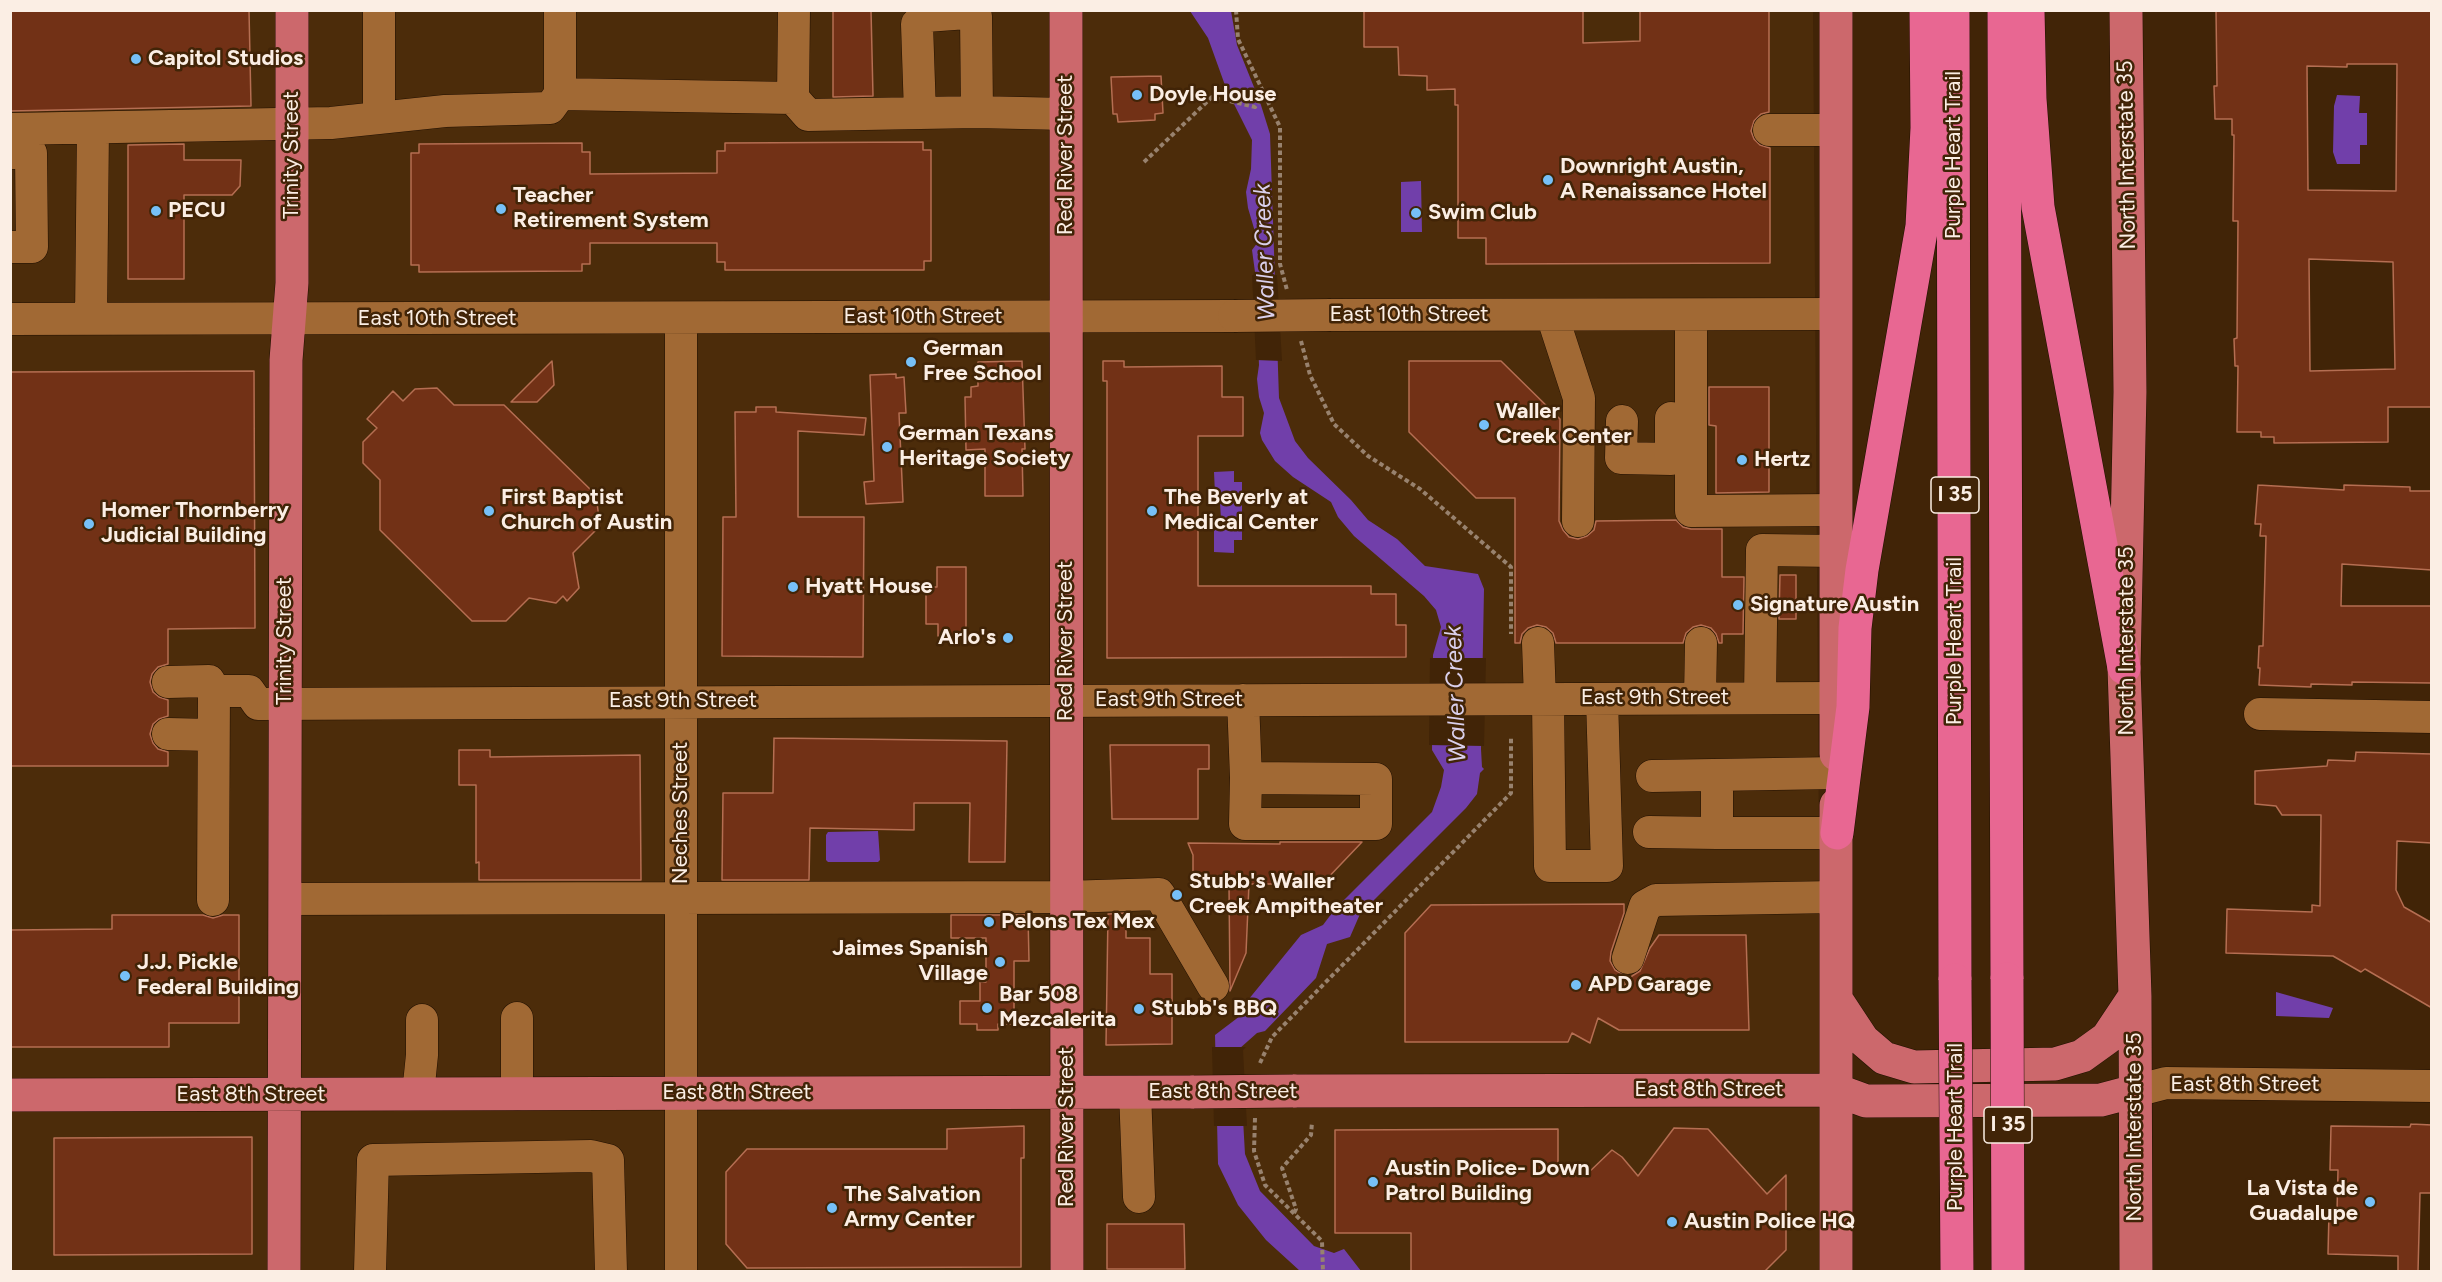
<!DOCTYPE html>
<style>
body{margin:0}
#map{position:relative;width:2442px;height:1282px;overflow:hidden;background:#412407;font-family:Figtree,sans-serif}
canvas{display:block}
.frame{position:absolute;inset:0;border:12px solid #fbeee4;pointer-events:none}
</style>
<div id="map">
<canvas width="2442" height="1282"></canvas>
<div class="frame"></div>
</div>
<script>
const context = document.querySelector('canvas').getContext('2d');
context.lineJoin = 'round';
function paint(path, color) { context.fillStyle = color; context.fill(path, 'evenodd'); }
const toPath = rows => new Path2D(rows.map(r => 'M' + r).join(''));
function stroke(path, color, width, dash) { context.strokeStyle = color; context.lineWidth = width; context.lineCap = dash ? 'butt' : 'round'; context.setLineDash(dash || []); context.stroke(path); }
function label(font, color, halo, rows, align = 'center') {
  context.font = font + ' Figtree,sans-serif'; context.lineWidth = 5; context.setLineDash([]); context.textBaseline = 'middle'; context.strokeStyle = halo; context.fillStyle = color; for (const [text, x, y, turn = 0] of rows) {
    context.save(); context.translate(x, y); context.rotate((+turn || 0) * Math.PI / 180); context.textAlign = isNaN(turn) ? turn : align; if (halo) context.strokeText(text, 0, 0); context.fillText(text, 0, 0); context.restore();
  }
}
paint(toPath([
 [10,11,1813,11,1822,1271,11,1271]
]), '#4c2c0a');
paint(toPath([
 [1190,11,1231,11,1237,45,1260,102,1270,134,1279,398,1295,441,1308,458,1351,500,1368,520,1397,539,1425,566,1478,574,1484,589,1481,749,1482,767,1484,769,1480,773,1477,794,1466,808,1360,914,1350,937,1327,944,1316,978,1265,1031,1257,1033,1239,1049,1245,1154,1260,1191,1314,1246,1334,1253,1344,1249,1361,1271,1300,1271,1266,1240,1238,1205,1218,1164,1215,1035,1240,1016,1244,1005,1301,935,1323,925,1335,909,1432,812,1441,787,1444,770,1432,750,1433,655,1441,627,1436,610,1424,596,1354,536,1338,517,1331,502,1293,477,1275,461,1262,440,1260,433,1264,413,1259,397,1257,379,1259,365,1255,272,1252,250,1258,242,1248,208,1246,192,1251,169,1252,140,1226,88,1208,38],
 [2337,95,2360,96,2359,113,2367,113,2367,145,2360,145,2360,164,2337,164,2333,152,2334,106],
 [1421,181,1422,232,1401,232,1401,182],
 [1234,471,1234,482,1242,482,1242,540,1234,540,1234,553,1214,552,1214,529,1227,528,1230,524,1228,520,1221,519,1220,503,1227,502,1229,497,1226,494,1215,494,1214,472],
 [878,831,880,860,878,862,828,862,826,860,826,835,828,832],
 [2276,992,2333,1008,2329,1018,2276,1016]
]), '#713faa');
paint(toPath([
 [1252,275,1277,275,1282,361,1256,360],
 [1430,658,1486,658,1484,746,1429,745],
 [1212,1047,1246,1047,1243,1050,1247,1126,1214,1126]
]), '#412407');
const building = toPath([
 [10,10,249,10,251,106,10,111,10,10],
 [833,10,871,10,873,96,833,97,833,10],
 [1364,10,1583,10,1583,43,1640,41,1640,10,1769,10,1769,112,1761,114,1754,121,1751,131,1754,139,1760,145,1770,148,1770,263,1486,264,1486,238,1458,238,1458,105,1455,105,1455,89,1427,90,1427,76,1399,75,1398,47,1364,47,1364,10],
 [2216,10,2432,10,2432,407,2388,407,2388,442,2274,443,2274,437,2261,437,2261,432,2237,432,2238,366,2235,366,2234,339,2237,338,2238,221,2233,221,2234,135,2232,135,2232,119,2215,119,2214,86,2217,86,2216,10],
 [2347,64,2397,64,2396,191,2308,190,2307,66,2347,67,2347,64],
 [2309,259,2393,262,2395,369,2310,371,2309,259],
 [1161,76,1163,113,1155,114,1155,120,1118,122,1117,114,1113,114,1111,77,1161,76],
 [923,142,923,150,931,150,931,261,924,261,924,270,725,270,725,262,717,262,717,243,590,243,590,264,582,264,582,271,419,272,419,265,411,265,411,153,419,153,419,144,582,143,582,152,590,152,590,174,717,173,717,151,725,151,725,143,923,142],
 [184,144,184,160,241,160,240,186,232,195,184,195,184,279,128,279,128,145,184,144],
 [552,361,554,385,537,402,511,402,552,361],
 [1022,361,1025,449,1022,449,1023,496,985,496,985,449,966,450,965,397,971,397,971,387,978,386,978,362,1022,361],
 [1103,361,1124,361,1124,367,1222,366,1222,397,1243,397,1243,436,1198,436,1198,586,1371,586,1371,594,1396,594,1396,625,1406,625,1406,657,1107,658,1107,381,1103,381,1103,361],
 [1409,361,1501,361,1560,419,1559,521,1563,530,1569,537,1578,539,1587,536,1594,530,1596,521,1676,520,1683,527,1691,529,1722,529,1722,577,1744,577,1743,634,1722,634,1722,643,1719,643,1716,634,1711,628,1701,625,1693,627,1686,633,1683,643,1556,643,1553,633,1546,627,1537,625,1528,628,1522,634,1520,643,1515,643,1515,498,1476,498,1409,432,1409,361],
 [254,371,255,628,168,629,168,664,158,667,152,674,150,682,153,692,159,697,168,700,168,716,159,719,153,724,150,734,153,743,158,749,168,752,168,766,10,766,10,372,254,371],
 [896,374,896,378,904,377,906,413,899,413,903,502,866,504,864,482,874,481,870,375,896,374],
 [1709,387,1769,387,1769,492,1716,493,1716,426,1709,425,1709,387],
 [437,388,454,405,504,405,596,495,600,526,573,553,579,588,567,601,563,596,556,603,529,598,506,621,472,621,380,530,380,480,363,463,363,442,377,428,367,419,393,391,403,401,415,389,437,388],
 [756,407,776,407,776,412,866,418,864,435,798,431,798,517,864,517,863,657,722,656,723,517,736,517,735,412,756,412,756,407],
 [2258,485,2344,490,2344,485,2410,487,2410,491,2432,491,2432,570,2342,564,2341,606,2432,606,2432,683,2352,682,2352,685,2311,684,2311,687,2259,685,2260,668,2258,668,2259,646,2263,646,2266,536,2260,536,2261,524,2255,524,2258,485],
 [937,567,966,567,966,636,938,636,938,624,926,624,926,587,937,587,937,567],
 [1780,575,1796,575,1796,619,1779,619,1780,575],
 [774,738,1007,741,1005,862,969,862,970,803,914,803,914,830,810,828,809,880,722,880,723,793,773,793,774,738],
 [1110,745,1209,745,1209,769,1198,769,1198,819,1112,819,1110,745],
 [459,750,490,750,490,757,640,755,641,880,479,880,479,862,476,863,476,785,459,785,459,750],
 [2356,752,2432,754,2432,843,2397,841,2396,890,2404,907,2432,923,2432,1008,2365,969,2361,972,2333,956,2226,953,2227,909,2312,912,2312,905,2320,906,2321,815,2282,815,2276,806,2255,804,2255,771,2327,766,2328,760,2355,761,2356,752],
 [1280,842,1362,842,1322,884,1249,884,1246,953,1230,991,1229,884,1193,884,1193,855,1188,843,1280,844,1280,842],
 [1624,904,1624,913,1611,952,1610,961,1615,970,1624,975,1624,987,1632,976,1640,971,1650,948,1659,935,1746,935,1749,1030,1619,1030,1598,1018,1590,1043,1572,1033,1568,1042,1405,1042,1405,933,1431,905,1624,904],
 [1126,913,1126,938,1150,938,1150,974,1172,974,1172,1044,1106,1045,1108,914,1126,913],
 [112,915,203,915,213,918,223,915,239,915,239,1023,169,1023,169,1047,10,1047,10,930,112,929,112,915],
 [951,915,1028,915,1029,961,1014,961,1014,1024,998,1024,998,1030,977,1030,977,1024,960,1024,960,1001,980,1001,980,982,986,982,986,938,951,938,951,915],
 [2411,1124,2432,1125,2432,1193,2420,1193,2418,1272,2398,1272,2398,1256,2328,1254,2329,1212,2337,1212,2338,1170,2330,1170,2331,1126,2410,1127,2411,1124],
 [1024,1126,1024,1158,1021,1158,1021,1267,747,1268,726,1244,726,1172,747,1149,947,1149,947,1129,1024,1126],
 [1674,1128,1708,1129,1767,1194,1786,1175,1786,1250,1764,1272,1411,1272,1411,1233,1335,1233,1335,1130,1558,1129,1558,1173,1586,1175,1612,1150,1622,1157,1638,1176,1674,1128],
 [252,1137,252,1254,54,1255,54,1138,252,1137],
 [1107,1224,1184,1224,1185,1269,1107,1269,1107,1224]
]);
paint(building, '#723116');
stroke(building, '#b56e52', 1.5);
const minor = toPath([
 [379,10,379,118],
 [560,10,560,94,793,98,808,115,920,113,977,112,976,16,967,13,926,16,917,24,920,113],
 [793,98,794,10],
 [977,112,1066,114],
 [10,129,331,123,445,111,550,108,560,94],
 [1769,130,1836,130],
 [10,153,31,153,32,247,10,247],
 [1331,315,1836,314],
 [1552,315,1579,398,1578,521],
 [1691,315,1691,511,1836,510],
 [681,318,681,1272],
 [10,319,1234,316],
 [91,319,93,128],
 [1622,421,1621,458,1671,459,1671,418],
 [1538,643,1540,699],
 [168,682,209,681,214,691],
 [1700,698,1701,643],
 [1760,698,1762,550,1836,551],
 [1548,699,1550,866,1607,866,1602,699],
 [1243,700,1246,778,1376,779,1376,824,1245,824,1246,778],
 [2260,714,2432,717],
 [168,734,213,735],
 [1717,775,1717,833,1837,833],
 [1652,776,1836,773],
 [1649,832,1717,833],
 [285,899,1066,897,1159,894,1213,986],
 [213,900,214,691,249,691,258,704,1836,698],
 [1628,958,1645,906,1656,900,1836,897],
 [517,1018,517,1094],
 [2135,1091,2166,1083,2432,1086],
 [1135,1092,1139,1197],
 [418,1094,422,1055,422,1020],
 [370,1272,373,1160,591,1156,608,1160,611,1272]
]);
const major = toPath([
 [1066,10,1067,1272],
 [1836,10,1836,754],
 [2126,10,2130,392,2124,668,2135,996,2136,1272],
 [1836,805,1836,1272],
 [1836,999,1863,1040,1884,1058,1914,1067,2055,1064,2082,1056,2107,1038,2135,996],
 [1293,1091,1836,1090,1866,1101,2101,1100,2135,1091],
 [10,1095,1194,1092],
 [284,1272,286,360,292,283,292,10]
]);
const highway = toPath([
 [1953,10,1955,980],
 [2004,10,2007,979],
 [2028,10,2030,99,2038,207,2124,668],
 [1837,833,1853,707,1855,628,1862,570,1922,226,1927,128,1926,10]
]);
stroke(minor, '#211002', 33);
stroke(major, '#211002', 34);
stroke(highway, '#211002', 34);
stroke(toPath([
 [1236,10,1238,39,1280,127,1280,264,1287,290],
 [1144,162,1212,97,1255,107,1264,94],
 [1301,341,1310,375,1334,424,1368,456,1420,489,1511,567,1511,634],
 [1260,1063,1272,1037,1511,793,1511,736],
 [1255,1118,1254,1151,1265,1185,1322,1241,1323,1272],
 [1294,1213,1296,1209,1282,1168,1311,1135,1312,1122]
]), '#98826e', 4, [4.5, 3]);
stroke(minor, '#a16934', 32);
stroke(major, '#cc686c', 33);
stroke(highway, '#e86792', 33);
const minorBridge = toPath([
 [1234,316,1331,315]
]);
const majorBridge = toPath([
 [1194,1092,1293,1091]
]);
const highwayBridge = toPath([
 [2007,979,2008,1272],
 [1955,980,1957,1272]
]);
stroke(minorBridge, '#211002', 33, []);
stroke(majorBridge, '#211002', 34, []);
stroke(highwayBridge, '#211002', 34, []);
stroke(minorBridge, '#a16934', 32);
stroke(majorBridge, '#cc686c', 33);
stroke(highwayBridge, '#e86792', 33);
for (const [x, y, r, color] of [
 [136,59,6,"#76c0f7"],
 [1137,95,6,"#76c0f7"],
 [1548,180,6,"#76c0f7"],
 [501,209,6,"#76c0f7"],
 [156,211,6,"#76c0f7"],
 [1416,213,6,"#76c0f7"],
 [911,362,6,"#76c0f7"],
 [1484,425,6,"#76c0f7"],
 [887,447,6,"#76c0f7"],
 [1742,460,6,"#76c0f7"],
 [489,511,6,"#76c0f7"],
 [1152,511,6,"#76c0f7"],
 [89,524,6,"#76c0f7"],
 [793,587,6,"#76c0f7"],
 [1738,605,6,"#76c0f7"],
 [1008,638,6,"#76c0f7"],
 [1177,895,6,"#76c0f7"],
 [989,922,6,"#76c0f7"],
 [1000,962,6,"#76c0f7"],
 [125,976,6,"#76c0f7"],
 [1576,985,6,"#76c0f7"],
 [987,1008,6,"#76c0f7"],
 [1139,1009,6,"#76c0f7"],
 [1373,1182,6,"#76c0f7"],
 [2370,1202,6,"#76c0f7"],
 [832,1208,6,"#76c0f7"],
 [1672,1222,6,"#76c0f7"]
]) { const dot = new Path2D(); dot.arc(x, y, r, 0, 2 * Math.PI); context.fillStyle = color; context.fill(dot); stroke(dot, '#412407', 2); }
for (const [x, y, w] of [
 [1955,495,48],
 [2008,1125,48]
]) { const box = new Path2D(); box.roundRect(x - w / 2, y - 18, w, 36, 4.5); context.fillStyle = '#412407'; context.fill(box); stroke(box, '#fbeee4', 1.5); }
label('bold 21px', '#fbeee4', null, [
 ["I 35",1955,495],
 ["I 35",2008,1125]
]);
label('bold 22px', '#fbeee4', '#412407', [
 ["Capitol Studios",148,59],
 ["Doyle House",1149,95],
 ["Downright Austin,",1560,167],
 ["A Renaissance Hotel",1560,192],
 ["Teacher",513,196],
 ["Retirement System",513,221],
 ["PECU",168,211],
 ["Swim Club",1428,213],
 ["German",923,349],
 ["Free School",923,374],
 ["Waller",1496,412],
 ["Creek Center",1496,437],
 ["German Texans",899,434],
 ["Heritage Society",899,459],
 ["Hertz",1754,460],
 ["First Baptist",501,498],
 ["Church of Austin",501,523],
 ["The Beverly at",1164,498],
 ["Medical Center",1164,523],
 ["Homer Thornberry",101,511],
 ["Judicial Building",101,536],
 ["Hyatt House",805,587],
 ["Signature Austin",1750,605],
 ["Arlo's",996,638,"right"],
 ["Stubb's Waller",1189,882],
 ["Creek Ampitheater",1189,907],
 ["Pelons Tex Mex",1001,922],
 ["Jaimes Spanish",988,949,"right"],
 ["Village",988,974,"right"],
 ["J.J. Pickle",137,963],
 ["Federal Building",137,988],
 ["APD Garage",1588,985],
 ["Bar 508",999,995],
 ["Mezcalerita",999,1020],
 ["Stubb's BBQ",1151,1009],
 ["Austin Police- Down",1385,1169],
 ["Patrol Building",1385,1194],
 ["La Vista de",2358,1189,"right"],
 ["Guadalupe",2358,1214,"right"],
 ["The Salvation",844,1195],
 ["Army Center",844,1220],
 ["Austin Police HQ",1684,1222]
], 'left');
label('22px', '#fbeee4', '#412407', [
 ["Trinity Street",292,155,-90],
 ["Red River Street",1066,155,-90],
 ["Purple Heart Trail",1954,155,-90],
 ["North Interstate 35",2127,155,-91],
 ["East 10th Street",1409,315],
 ["East 10th Street",923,317],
 ["East 10th Street",437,319],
 ["Trinity Street",285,641,-90],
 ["Red River Street",1066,641,-90],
 ["Purple Heart Trail",1955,641,-90],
 ["North Interstate 35",2127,641,-90],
 ["East 9th Street",1655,698],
 ["East 9th Street",1169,700],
 ["East 9th Street",683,701],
 ["Neches Street",681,813,-90],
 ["East 8th Street",2245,1085],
 ["East 8th Street",1709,1090],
 ["East 8th Street",1223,1092],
 ["East 8th Street",737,1093],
 ["East 8th Street",251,1095],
 ["Red River Street",1067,1127,-90],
 ["Purple Heart Trail",1956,1127,-90],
 ["North Interstate 35",2135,1127,-90]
]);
label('italic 24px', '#dad0ec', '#412407', [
 ["Waller Creek",1265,252,-92],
 ["Waller Creek",1456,694,-92]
]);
</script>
